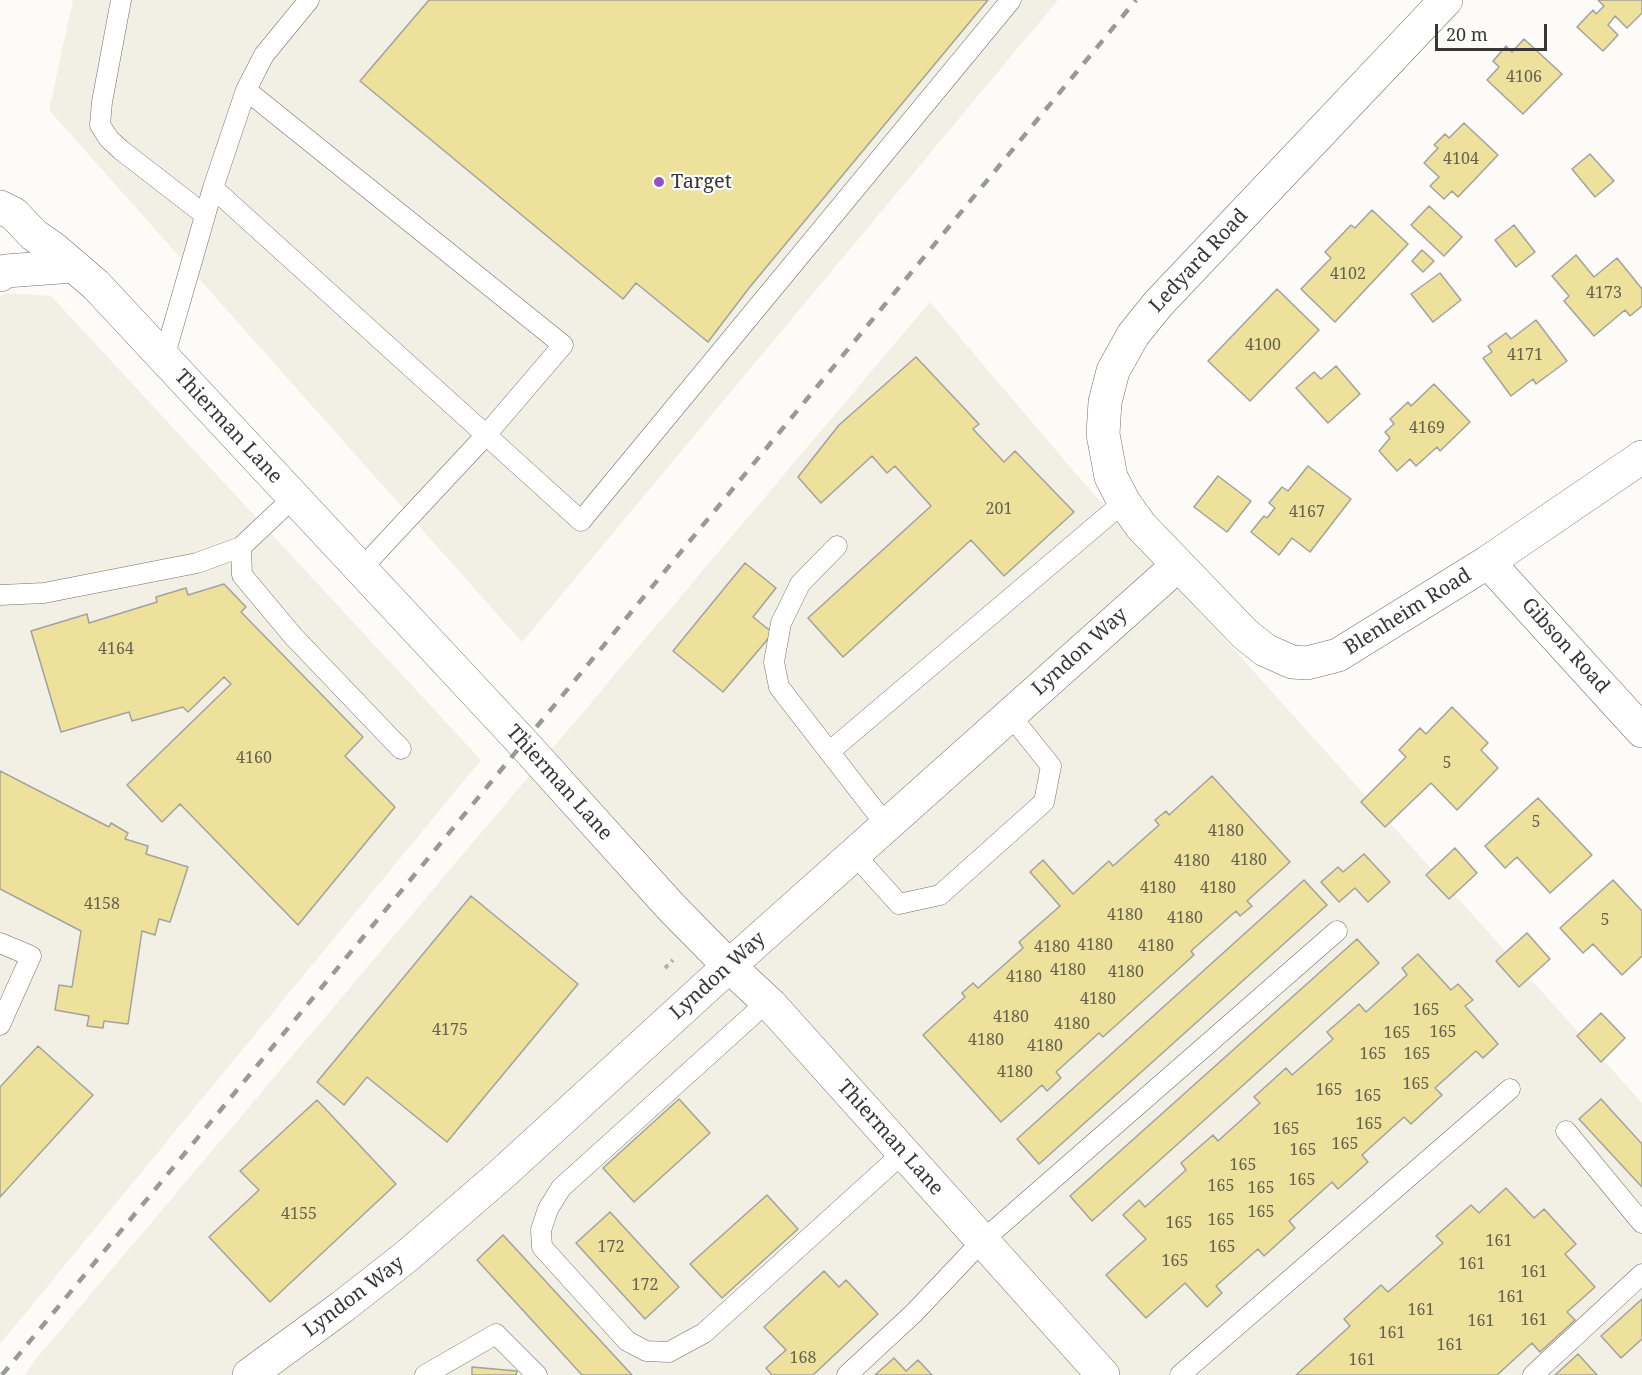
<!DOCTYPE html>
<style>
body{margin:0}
#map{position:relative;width:1642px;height:1375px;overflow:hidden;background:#fcfbf8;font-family:"Noto Serif",serif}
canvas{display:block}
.scale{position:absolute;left:1435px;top:24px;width:112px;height:27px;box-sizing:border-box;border:3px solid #373736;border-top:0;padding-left:8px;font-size:18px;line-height:21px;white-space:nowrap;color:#373736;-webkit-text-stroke:4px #fff;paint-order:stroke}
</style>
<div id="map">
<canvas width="1642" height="1375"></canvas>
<div class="scale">20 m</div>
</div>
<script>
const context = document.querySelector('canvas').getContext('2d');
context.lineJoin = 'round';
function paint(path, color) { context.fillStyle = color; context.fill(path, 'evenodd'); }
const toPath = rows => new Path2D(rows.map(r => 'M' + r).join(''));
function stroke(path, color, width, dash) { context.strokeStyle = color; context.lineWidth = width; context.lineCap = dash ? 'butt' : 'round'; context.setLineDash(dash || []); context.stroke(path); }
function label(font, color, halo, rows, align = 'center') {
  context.font = font + ' "Noto Serif",serif'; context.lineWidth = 4.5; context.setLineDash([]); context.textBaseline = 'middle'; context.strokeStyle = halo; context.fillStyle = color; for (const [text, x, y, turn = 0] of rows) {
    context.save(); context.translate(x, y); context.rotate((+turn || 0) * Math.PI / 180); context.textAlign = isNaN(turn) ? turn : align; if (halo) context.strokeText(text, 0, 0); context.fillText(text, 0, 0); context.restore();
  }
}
paint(toPath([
 [73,0,1058,0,522,642,49,110],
 [4,293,51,296,481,760,0,1344,0,297],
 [930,302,1076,474,1642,1103,1642,1375,25,1375,35,1360]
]), '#f2f0e4');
const building = toPath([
 [429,0,988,0,749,288,708,342,636,283,623,299,360,81,429,0],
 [1598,0,1642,0,1642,13,1627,28,1615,16,1608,25,1618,35,1603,51,1577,27,1593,10,1596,14,1604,6,1598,0],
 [1524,39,1562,74,1523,114,1487,80,1499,67,1493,61,1506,46,1512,52,1524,39],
 [1464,123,1498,155,1458,197,1452,191,1444,199,1430,186,1439,177,1424,163,1438,148,1434,145,1445,134,1449,138,1464,123],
 [1590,154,1614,181,1595,197,1572,169,1590,154],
 [1429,206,1462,237,1444,256,1411,225,1429,206],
 [1372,210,1408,244,1335,322,1301,289,1331,258,1325,252,1351,225,1355,228,1372,210],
 [1514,225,1535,252,1516,267,1495,240,1514,225],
 [1422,250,1434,261,1423,272,1412,261,1422,250],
 [1576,255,1594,277,1617,258,1642,289,1642,306,1630,316,1625,310,1594,336,1564,301,1569,296,1552,276,1576,255],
 [1440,273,1461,300,1433,322,1411,294,1440,273],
 [1277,289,1319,330,1250,401,1208,361,1277,289],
 [1536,320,1567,361,1536,384,1533,379,1511,396,1483,358,1492,352,1488,346,1506,333,1511,339,1536,320],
 [916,357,979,424,973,429,1004,462,1015,451,1074,512,1004,576,971,540,843,657,808,618,931,506,895,466,887,473,872,456,821,503,798,477,839,425,916,357],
 [1336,366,1360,394,1328,423,1296,388,1314,372,1321,379,1336,366],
 [1434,384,1470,422,1440,451,1437,447,1416,466,1410,459,1397,471,1379,451,1390,438,1385,432,1394,424,1390,419,1408,402,1411,406,1434,384],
 [1308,466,1351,499,1310,552,1292,538,1279,555,1251,532,1264,516,1267,518,1275,508,1269,503,1282,487,1288,491,1308,466],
 [1218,476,1251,501,1227,532,1194,507,1218,476],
 [745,563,776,588,753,617,773,633,723,692,673,651,745,563],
 [224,584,246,607,241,612,363,737,345,756,395,807,298,925,180,804,162,822,127,785,231,684,224,677,188,712,183,707,132,721,129,712,61,732,31,631,87,614,89,623,157,602,156,597,186,588,188,595,224,584],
 [1452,707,1488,743,1481,750,1498,768,1457,810,1431,783,1385,827,1361,802,1406,757,1399,750,1420,728,1426,734,1452,707],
 [0,771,109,827,111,823,128,833,125,839,148,846,146,854,188,867,170,922,159,919,155,935,142,931,128,1024,104,1021,103,1028,87,1026,89,1016,55,1010,59,985,72,987,81,931,0,889,0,771],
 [1212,776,1290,862,1247,901,1252,906,1240,916,1236,911,1191,951,1194,955,1103,1037,1099,1033,1056,1072,1061,1078,1047,1091,1042,1085,1001,1122,923,1035,965,997,962,993,973,983,978,988,1023,948,1019,942,1060,906,1030,872,1043,860,1073,894,1109,861,1113,866,1159,825,1155,820,1166,811,1169,815,1212,776],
 [1538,798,1592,855,1550,893,1517,857,1505,868,1485,846,1538,798],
 [1455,848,1477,873,1449,899,1426,875,1455,848],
 [1364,854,1390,882,1368,902,1355,888,1339,902,1321,882,1338,867,1343,872,1364,854],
 [1304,880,1327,905,1039,1164,1017,1139,1304,880],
 [1613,880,1642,911,1642,956,1622,975,1593,944,1583,953,1560,928,1613,880],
 [471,896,578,984,447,1142,367,1077,344,1105,317,1082,471,896],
 [1527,933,1550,959,1519,987,1496,961,1527,933],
 [1357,939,1379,963,1092,1221,1070,1196,1357,939],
 [1418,954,1451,990,1458,984,1473,1000,1465,1006,1498,1044,1483,1058,1476,1051,1435,1088,1442,1095,1411,1124,1404,1117,1362,1155,1368,1162,1338,1189,1332,1182,1289,1221,1295,1228,1264,1256,1258,1249,1216,1286,1222,1293,1207,1307,1185,1283,1146,1318,1106,1275,1146,1239,1123,1215,1139,1200,1145,1207,1186,1170,1181,1163,1213,1135,1218,1141,1260,1103,1254,1097,1286,1068,1292,1075,1333,1039,1327,1032,1359,1004,1366,1012,1407,975,1402,968,1418,954],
 [1601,1013,1625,1038,1601,1062,1577,1036,1601,1013],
 [38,1046,93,1095,0,1197,0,1087,38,1046],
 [679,1099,710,1133,634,1202,603,1168,679,1099],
 [1601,1099,1642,1144,1642,1187,1579,1119,1601,1099],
 [317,1100,396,1184,270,1302,209,1237,259,1190,240,1171,317,1100],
 [1506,1188,1534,1218,1544,1209,1576,1244,1565,1254,1595,1287,1567,1312,1575,1320,1540,1352,1532,1343,1497,1375,1296,1375,1350,1326,1344,1319,1381,1285,1388,1292,1443,1243,1436,1236,1471,1205,1479,1213,1506,1188],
 [767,1195,798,1229,722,1298,690,1264,767,1195],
 [610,1212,679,1287,645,1319,576,1243,610,1212],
 [503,1235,632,1375,582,1375,477,1260,503,1235],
 [824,1271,839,1287,846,1280,878,1314,813,1375,772,1375,766,1368,786,1350,764,1327,824,1271],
 [1642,1299,1642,1339,1621,1358,1601,1336,1642,1299],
 [1578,1354,1597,1375,1555,1375,1578,1354],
 [894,1358,906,1371,918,1360,932,1375,875,1375,894,1358],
 [472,1367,517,1371,516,1375,472,1375,472,1367]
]);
paint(building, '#eee19c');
stroke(building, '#a2a29e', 1.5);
const lane = toPath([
 [121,0,102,102,100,125,109,139,121,150,205,215],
 [246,90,563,345,486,435,581,521,1011,0],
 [213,188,486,435,361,569],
 [164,358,213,188,246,90,264,55,309,0],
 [837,546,800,584,781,623,774,662,779,687,886,825],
 [241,547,242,575,293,636,401,749],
 [0,595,44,593,197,563,241,547,294,497],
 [829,752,1124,502],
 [854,854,899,904,940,895,1044,802,1051,766,1010,715],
 [0,943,31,956,0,1025],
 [767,1002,561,1188,548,1209,541,1230,542,1247,627,1341,646,1351,669,1352,704,1333,903,1153],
 [1566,1131,1642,1223],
 [425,1375,496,1334,537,1375],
 [847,1375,914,1313,982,1241,1337,931],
 [1180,1375,1510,1089],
 [1533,1375,1642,1274]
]);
const street = toPath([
 [1446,0,1158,304,1133,335,1113,371,1105,402,1103,434,1111,477,1124,502,1141,526,1245,634,1265,650,1292,662,1307,663,1338,655,1488,562,1642,457],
 [0,207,14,214,34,235,54,249,96,285,523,743,671,907,729,966,771,1005,1103,1375],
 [1488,562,1642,731],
 [249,1375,342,1307,407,1256,504,1172,729,966,1178,565]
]);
const secondary = toPath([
 [0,275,6,271,74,266]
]);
stroke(lane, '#70706c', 21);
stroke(street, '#70706c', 34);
stroke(secondary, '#70706c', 34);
stroke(toPath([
 [665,968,673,960]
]), '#b0b0ad', 4, [4.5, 4.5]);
stroke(lane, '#fff', 20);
stroke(street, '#fff', 33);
stroke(secondary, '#fff', 33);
stroke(toPath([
 [2,1375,1136,0]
]), '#9a9997', 4.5, [10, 10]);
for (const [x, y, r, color] of [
 [659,182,6,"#9451c5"]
]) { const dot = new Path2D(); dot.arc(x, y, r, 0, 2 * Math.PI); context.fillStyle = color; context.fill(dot); stroke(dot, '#fff', 2); }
label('16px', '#656250', null, [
 ["4106",1524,77],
 ["4104",1461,159],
 ["4102",1348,274],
 ["4173",1604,293],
 ["4100",1263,345],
 ["4171",1525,355],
 ["4169",1427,428],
 ["201",999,509],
 ["4167",1307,512],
 ["4164",116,649],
 ["4160",254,758],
 ["5",1447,763],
 ["5",1536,822],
 ["4180",1226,831],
 ["4180",1249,860],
 ["4180",1192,861],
 ["4180",1158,888],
 ["4180",1218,888],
 ["4158",102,904],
 ["4180",1125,915],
 ["4180",1185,918],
 ["5",1605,920],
 ["4180",1095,945],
 ["4180",1156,946],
 ["4180",1052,947],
 ["4180",1068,970],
 ["4180",1126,972],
 ["4180",1024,977],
 ["4180",1098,999],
 ["165",1426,1010],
 ["4180",1011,1017],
 ["4180",1072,1024],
 ["4175",450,1030],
 ["165",1443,1032],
 ["165",1397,1033],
 ["4180",986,1040],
 ["4180",1045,1046],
 ["165",1373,1054],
 ["165",1417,1054],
 ["4180",1015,1072],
 ["165",1416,1084],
 ["165",1329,1090],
 ["165",1368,1096],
 ["165",1369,1124],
 ["165",1286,1129],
 ["165",1345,1144],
 ["165",1303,1150],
 ["165",1243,1165],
 ["165",1302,1180],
 ["165",1221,1186],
 ["165",1261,1188],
 ["165",1261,1212],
 ["4155",299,1214],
 ["165",1221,1220],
 ["165",1179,1223],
 ["161",1499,1241],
 ["172",611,1247],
 ["165",1222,1247],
 ["165",1175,1261],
 ["161",1472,1264],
 ["161",1534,1272],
 ["172",645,1285],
 ["161",1511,1297],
 ["161",1421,1310],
 ["161",1534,1320],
 ["161",1481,1321],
 ["161",1392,1333],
 ["161",1450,1345],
 ["168",803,1358],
 ["161",1362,1360]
]);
label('20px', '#373736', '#fff', [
 ["Target",671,182]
], 'left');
label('20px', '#373736', '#fff', [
 ["Ledyard Road",1199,261,-47],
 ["Thierman Lane",228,427,47],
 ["Blenheim Road",1408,612,-32],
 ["Gibson Road",1565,646,48],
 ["Lyndon Way",1080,652,-42],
 ["Thierman Lane",559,783,48],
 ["Lyndon Way",718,976,-42],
 ["Thierman Lane",890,1138,48],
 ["Lyndon Way",354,1297,-37]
]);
</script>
